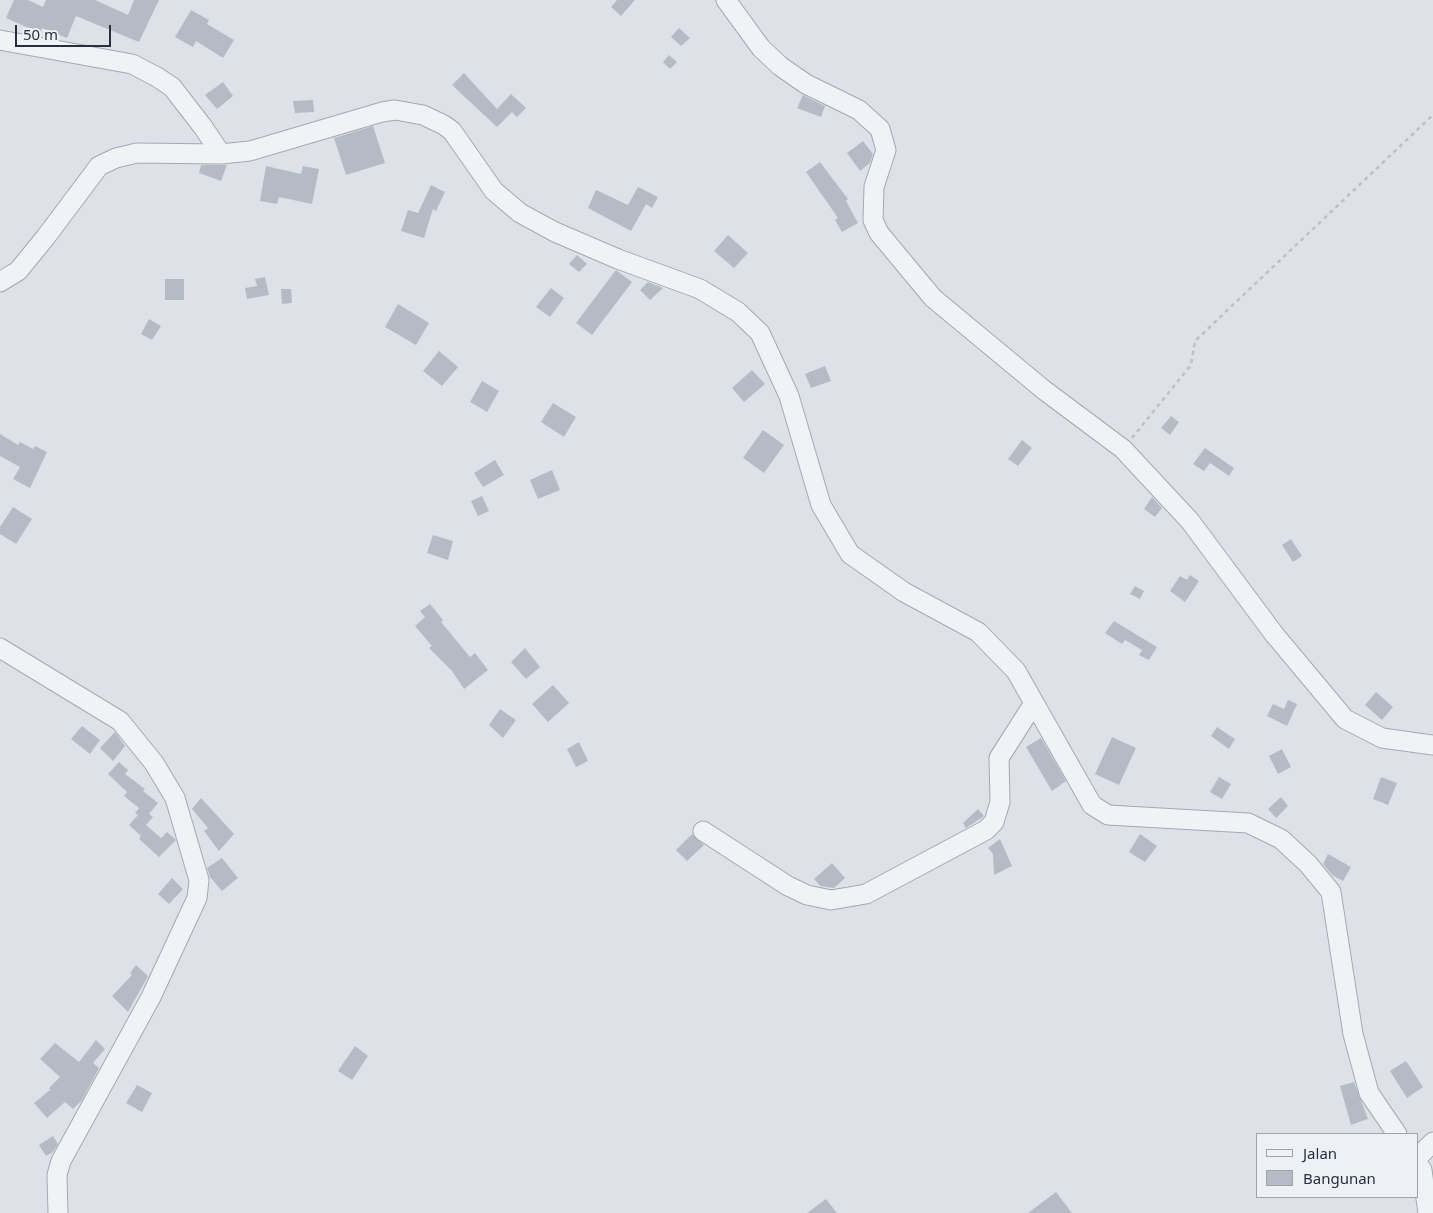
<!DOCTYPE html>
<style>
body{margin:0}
#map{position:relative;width:1433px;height:1213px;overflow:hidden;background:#dee2e8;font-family:"Noto Sans",sans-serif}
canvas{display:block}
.legend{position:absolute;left:1256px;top:1133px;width:162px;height:65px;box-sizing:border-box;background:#edf1f5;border:1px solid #9ea3ac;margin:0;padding:6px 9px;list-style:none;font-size:15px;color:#272f3f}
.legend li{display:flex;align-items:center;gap:10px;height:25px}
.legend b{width:25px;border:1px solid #9ea3ac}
.scale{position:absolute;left:15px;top:25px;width:96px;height:22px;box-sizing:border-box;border:2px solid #272f3f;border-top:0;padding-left:6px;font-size:15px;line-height:18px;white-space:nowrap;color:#272f3f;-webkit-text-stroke:4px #edf1f5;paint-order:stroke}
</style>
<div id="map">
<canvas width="1433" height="1213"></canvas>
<ul class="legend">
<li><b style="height:6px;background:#f1f2f6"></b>Jalan</li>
<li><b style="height:14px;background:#b5bbc5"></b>Bangunan</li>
</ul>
<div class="scale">50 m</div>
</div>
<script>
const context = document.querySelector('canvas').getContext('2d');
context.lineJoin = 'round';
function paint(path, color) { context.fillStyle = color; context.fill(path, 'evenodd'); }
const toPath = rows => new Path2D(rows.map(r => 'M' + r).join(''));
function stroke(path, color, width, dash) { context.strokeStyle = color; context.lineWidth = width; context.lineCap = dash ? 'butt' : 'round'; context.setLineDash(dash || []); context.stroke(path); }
paint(toPath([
 [14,0,28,0,43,7,46,0,95,0,128,15,134,0,159,0,139,42,76,16,67,38,42,28,40,33,6,18],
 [617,0,635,0,621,16,611,7],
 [191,10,209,20,207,24,234,40,223,58,196,41,193,47,175,37],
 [679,28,690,38,681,46,671,37],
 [669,55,677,62,670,69,663,62],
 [464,73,497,109,511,94,526,108,517,117,512,112,497,127,452,85],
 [223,82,233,96,217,109,205,95],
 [803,95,825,106,821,117,797,108],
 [313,100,314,112,295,113,293,101],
 [373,126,385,163,346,175,334,138],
 [863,141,873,154,870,163,860,171,847,153],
 [820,162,848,199,846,201,858,223,842,232,835,220,838,218,806,172],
 [201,165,227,165,221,181,199,173],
 [266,166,301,174,303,166,319,169,312,204,279,197,277,204,260,201],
 [431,185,445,192,436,211,433,209,424,238,401,231,408,210,418,213],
 [638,187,658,197,652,208,646,204,631,231,588,208,596,190,628,205],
 [728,235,748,253,734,268,714,251],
 [577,255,587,264,579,272,569,264],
 [616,270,632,282,592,335,576,323],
 [265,277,269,295,247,299,245,288,257,286,255,279],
 [165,279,184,279,184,300,165,300],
 [648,282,663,288,650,300,640,290],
 [551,288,564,298,550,317,536,307],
 [281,289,291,289,292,303,282,304],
 [398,304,429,323,416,345,385,327],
 [149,319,161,326,152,340,141,334],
 [439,351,458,367,442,386,423,371],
 [825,366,831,381,811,388,805,374],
 [752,370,765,384,744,402,732,388],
 [482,381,499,391,487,412,470,402],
 [553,403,576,417,564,437,541,422],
 [1171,416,1179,422,1170,435,1161,428],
 [763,430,784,445,764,473,743,458],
 [0,434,18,445,20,442,33,449,35,446,47,452,30,488,13,479,20,467,0,456],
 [1022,440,1032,448,1018,466,1008,459],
 [1205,448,1234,468,1229,476,1210,463,1204,471,1193,464],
 [495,460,504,475,483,487,474,473],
 [552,470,560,490,538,499,530,480],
 [482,496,489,511,478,516,471,501],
 [1152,497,1162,508,1155,517,1144,509],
 [13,507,32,519,16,544,0,534,0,527],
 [433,535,453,541,448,560,427,553],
 [1291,539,1302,556,1293,562,1282,545],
 [1190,575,1199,581,1185,602,1170,591,1180,576,1187,580],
 [1135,586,1144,591,1140,599,1130,594],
 [430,604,443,620,441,622,470,657,475,653,488,670,464,689,452,671,429,648,432,646,415,626,425,617,420,611],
 [1114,621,1157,647,1149,660,1139,655,1142,650,1125,640,1122,644,1105,633],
 [525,648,540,667,526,679,511,662],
 [553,685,569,703,548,722,532,704],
 [1376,692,1393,707,1382,720,1365,705],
 [1288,700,1297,704,1287,726,1267,716,1273,704,1284,709],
 [500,709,516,720,503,738,489,725],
 [82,726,100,740,90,754,71,739],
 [1217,727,1235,739,1229,749,1211,736],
 [115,732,125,746,113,761,100,748],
 [1112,737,1136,748,1119,785,1095,774],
 [1041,738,1066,781,1052,791,1026,747],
 [579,742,588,761,576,767,567,749],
 [1282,749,1291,767,1278,774,1269,756],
 [119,762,128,770,125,774,145,789,143,791,158,803,149,814,153,817,146,825,161,838,167,832,176,840,159,857,139,839,141,836,129,825,138,815,135,813,139,808,124,796,127,792,108,774],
 [1219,777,1231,784,1222,799,1210,792],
 [1381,777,1397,783,1388,805,1373,799],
 [1281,797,1288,806,1276,818,1268,809],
 [201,798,234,834,219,851,204,831,208,828,192,809],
 [978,809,984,816,966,828,963,823],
 [692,834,704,845,687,861,676,850],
 [1140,834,1157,846,1145,862,1129,852],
 [1000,839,1012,866,994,875,993,854,988,848],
 [1328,854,1351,867,1343,881,1332,875,1323,864],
 [222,858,238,878,222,891,210,877,207,868],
 [832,863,845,878,834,888,820,886,814,879],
 [172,878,183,889,169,904,158,894],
 [136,965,148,976,128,1012,112,996,132,975,130,973],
 [96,1040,105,1049,93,1063,99,1068,82,1100,73,1109,65,1102,47,1118,34,1103,50,1090,49,1088,60,1077,40,1059,55,1043,79,1062],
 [355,1046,368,1056,352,1080,338,1071],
 [1406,1061,1423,1087,1407,1098,1390,1071],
 [1354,1082,1368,1119,1351,1125,1340,1086],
 [137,1085,152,1093,142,1112,126,1103],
 [53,1136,58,1144,53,1152,46,1156,39,1145],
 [1056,1192,1072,1213,1028,1213],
 [826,1199,837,1213,807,1213]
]), '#b5bbc5');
const minor = toPath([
 [726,0,761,48,780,66,806,84,859,110,880,129,886,150,874,187,873,220,879,233,933,298,1044,390,1123,449,1190,521,1274,634,1345,719,1382,738,1433,745],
 [0,40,132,64,157,77,172,87,203,127,221,154],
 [0,282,18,271,45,238,99,166,116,158,137,153,221,154,250,151,382,112,395,110,423,115,444,125,452,131,494,191,520,213,555,232,618,259,700,289,738,312,760,333,789,396,821,505,850,554,904,592,978,632,1016,671,1092,805,1108,815,1248,823,1281,839,1308,864,1331,892,1353,1034,1369,1093,1397,1134],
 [0,648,120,721,154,763,175,798,199,880,197,898,151,997,61,1161,57,1175,58,1213],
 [703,831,788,886,807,895,831,900,866,894,986,830,994,822,1000,802,999,758,1034,703],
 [1417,1158,1433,1142],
 [1417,1163,1422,1170,1428,1213]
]);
stroke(minor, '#a3a9b2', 21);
stroke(toPath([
 [1132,438,1191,365,1195,341,1433,115]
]), '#bcbfc6', 2.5, [4, 4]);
stroke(minor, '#f1f2f6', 19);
</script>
